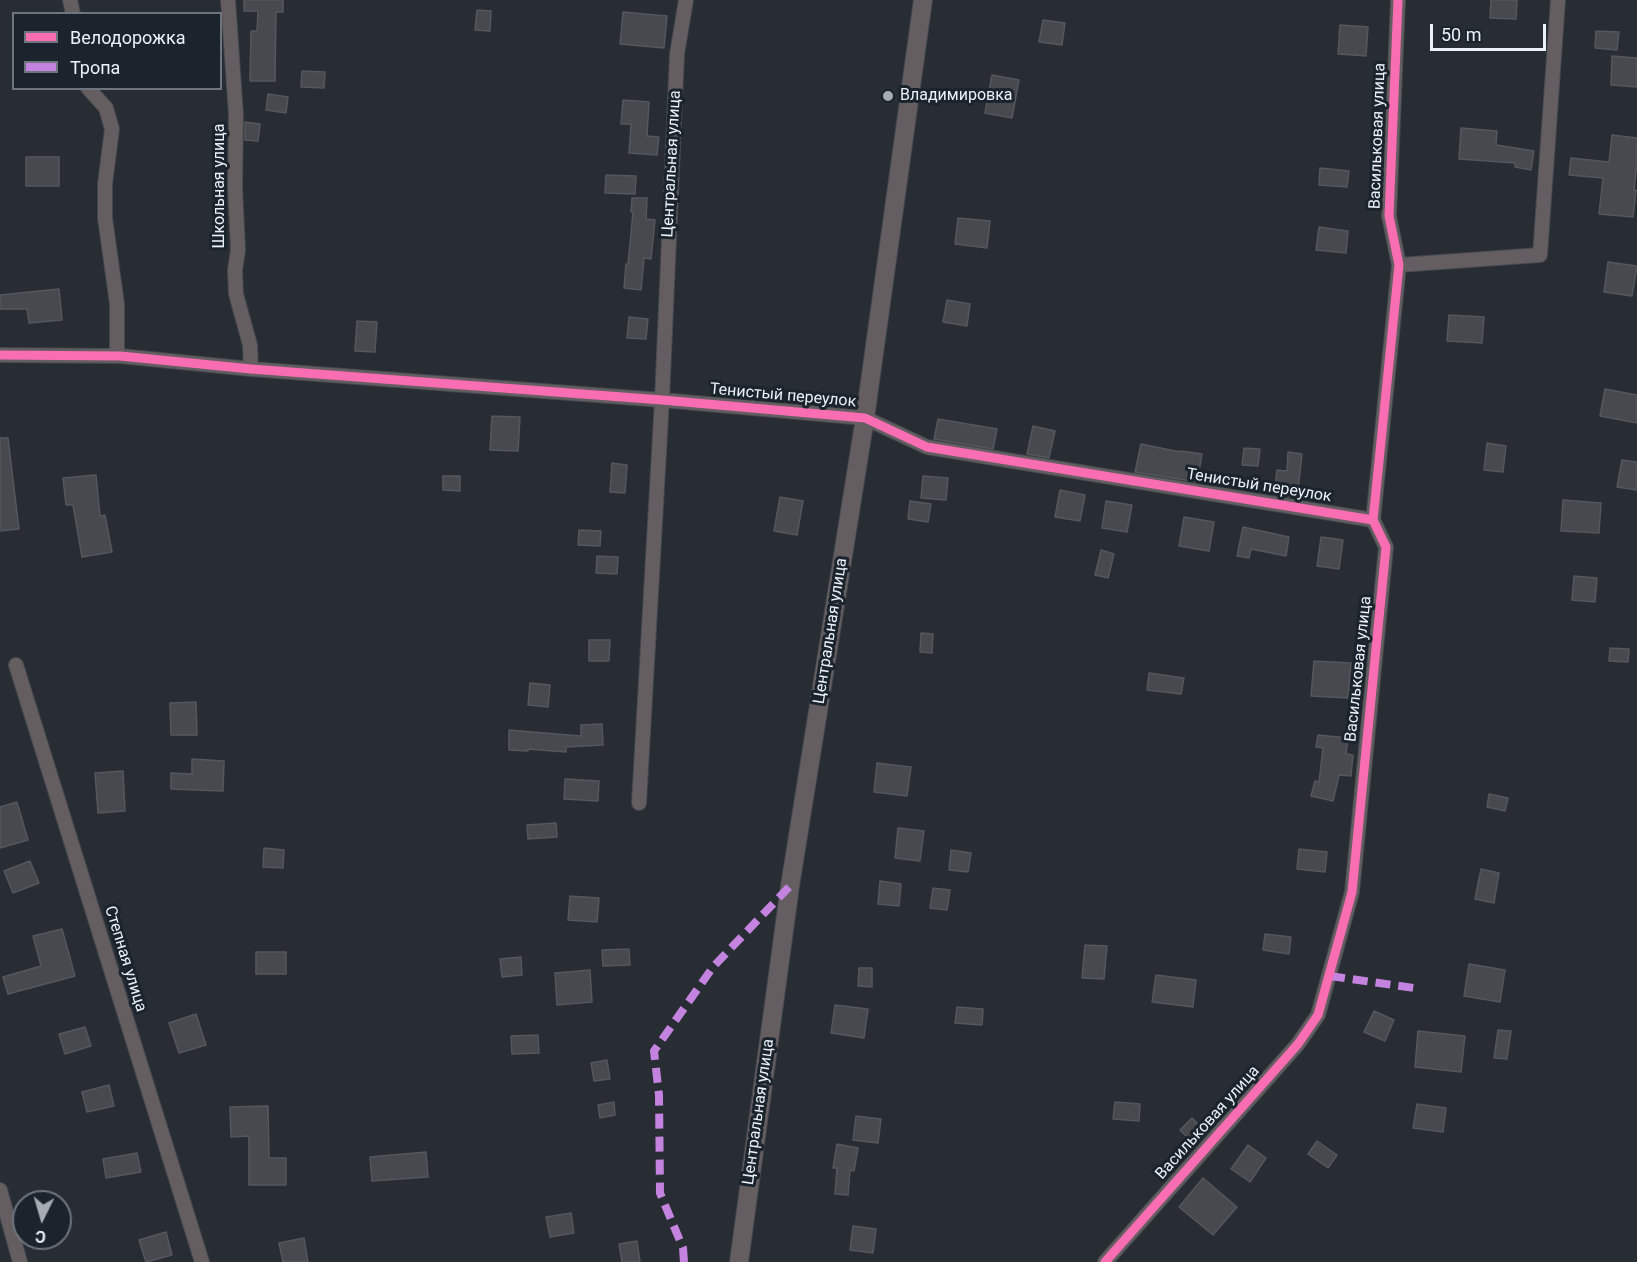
<!DOCTYPE html>
<meta charset="utf-8">
<style>
body{margin:0}
#map{position:relative;width:1637px;height:1262px;overflow:hidden;background:#282d33;font-family:Roboto,sans-serif}
canvas{display:block}
.legend{position:absolute;left:12px;top:12px;width:210px;height:78px;box-sizing:border-box;background:#1b232d;border:2px solid #6e757e;margin:0;padding:8px 10px;list-style:none;font-size:18px;color:#ebf1f8}
.legend li{display:flex;align-items:center;gap:12px;height:30px}
.legend b{width:30px;border:2px solid #6e757e}
.north{position:absolute;left:12px;top:1190px;width:60px;height:60px;box-sizing:border-box;background:#1b232d;border:2px solid #6e757e;border-radius:50%;rotate:185deg;font-size:16px;font-weight:700;line-height:24px;text-align:center;color:#ebf1f8}
.north::after{content:'';display:block;margin:auto;width:21px;height:27px;background:#a7acb3;clip-path:polygon(50% 0,100% 100%,50% 72%,0 100%)}
.scale{position:absolute;left:1430px;top:24px;width:116px;height:27px;box-sizing:border-box;border:3px solid #ebf1f8;border-top:0;padding-left:8px;font-size:18px;line-height:21px;white-space:nowrap;color:#ebf1f8;-webkit-text-stroke:4px #1b232d;paint-order:stroke}
</style>
<div id="map">
<canvas width="1637" height="1262"></canvas>
<ul class="legend">
<li><b style="height:8px;background:#f96db3"></b>Велодорожка</li>
<li><b style="height:8px;background:#c483df"></b>Тропа</li>
</ul>
<div class="north">С</div>
<div class="scale">50 m</div>
</div>
<script>
const context = document.querySelector('canvas').getContext('2d');
context.lineJoin = 'round';
function paint(path, color) { context.fillStyle = color; context.fill(path, 'evenodd'); }
const toPath = rows => new Path2D(rows.map(r => 'M' + r).join(''));
function stroke(path, color, width, dash) { context.strokeStyle = color; context.lineWidth = width; context.lineCap = dash ? 'butt' : 'round'; context.setLineDash(dash || []); context.stroke(path); }
function label(font, color, halo, rows, align = 'center') {
  context.font = font + ' Roboto,sans-serif'; context.lineWidth = 6; context.setLineDash([]); context.textBaseline = 'middle'; context.strokeStyle = halo; context.fillStyle = color; for (const [text, x, y, turn = 0] of rows) {
    context.save(); context.translate(x, y); context.rotate((+turn || 0) * Math.PI / 180); context.textAlign = isNaN(turn) ? turn : align; if (halo) context.strokeText(text, 0, 0); context.fillText(text, 0, 0); context.restore();
  }
}
const building = toPath([
 [244,0,283,0,283,12,276,12,275,81,250,81,251,31,257,31,258,11,244,11,244,0],
 [1491,0,1517,0,1516,19,1490,18,1491,0],
 [477,10,491,11,490,31,475,30,477,10],
 [623,12,667,16,664,48,620,44,623,12],
 [1043,20,1065,23,1062,45,1039,42,1043,20],
 [1340,25,1368,27,1366,56,1338,54,1340,25],
 [1596,31,1619,32,1617,50,1595,48,1596,31],
 [1612,56,1637,58,1637,87,1611,85,1612,56],
 [302,71,325,72,324,88,301,87,302,71],
 [992,75,1019,80,1012,118,985,113,992,75],
 [268,94,288,97,286,113,266,110,268,94],
 [623,100,649,102,647,136,659,137,657,155,629,153,631,124,621,124,623,100],
 [245,122,260,124,258,141,245,140,245,122],
 [1461,128,1497,131,1496,145,1534,151,1531,170,1515,167,1515,163,1459,159,1461,128],
 [1612,135,1637,138,1637,162,1634,190,1636,190,1633,217,1599,214,1603,178,1569,175,1571,158,1609,162,1612,135],
 [26,157,59,157,59,186,26,186,26,157],
 [1320,168,1349,171,1347,187,1319,185,1320,168],
 [606,175,636,176,635,194,605,193,606,175],
 [632,198,647,198,646,219,655,220,651,259,644,258,641,290,624,288,626,264,628,264,633,212,631,212,632,198],
 [958,218,990,221,987,248,955,244,958,218],
 [1319,227,1348,231,1346,253,1316,250,1319,227],
 [1608,262,1637,266,1632,296,1604,292,1608,262],
 [59,289,62,320,29,323,27,309,0,309,0,295,59,289],
 [947,300,970,304,967,326,943,322,947,300],
 [1449,315,1484,317,1482,343,1447,341,1449,315],
 [629,317,648,319,646,339,627,338,629,317],
 [357,321,377,322,375,352,355,351,357,321],
 [1605,389,1637,395,1637,423,1600,416,1605,389],
 [492,416,520,417,518,451,490,450,492,416],
 [938,419,997,429,993,449,934,439,938,419],
 [1033,426,1055,431,1049,458,1027,454,1033,426],
 [0,438,8,438,19,529,0,531,0,438],
 [1487,443,1506,446,1503,472,1484,470,1487,443],
 [1141,444,1180,452,1181,451,1202,454,1197,482,1135,472,1141,444],
 [1244,448,1260,449,1258,466,1242,465,1244,448],
 [1288,452,1302,454,1297,498,1274,495,1277,470,1287,471,1288,452],
 [1622,460,1637,462,1637,490,1617,487,1622,460],
 [612,463,627,465,625,493,610,492,612,463],
 [96,475,100,516,105,515,112,552,82,557,73,505,66,505,63,478,96,475],
 [443,476,460,476,460,491,443,490,443,476],
 [923,476,948,478,946,500,921,498,923,476],
 [1060,490,1085,495,1080,521,1055,517,1060,490],
 [780,497,803,501,797,535,774,531,780,497],
 [1563,500,1601,503,1599,533,1561,531,1563,500],
 [910,501,931,504,928,522,908,519,910,501],
 [1106,501,1132,505,1127,532,1102,528,1106,501],
 [1184,517,1214,522,1209,551,1179,546,1184,517],
 [1243,527,1289,537,1286,556,1251,549,1249,558,1237,556,1243,527],
 [579,530,601,531,600,546,578,545,579,530],
 [1321,537,1343,540,1339,569,1317,566,1321,537],
 [1101,550,1114,554,1108,578,1095,575,1101,550],
 [597,556,618,557,617,574,596,573,597,556],
 [1574,576,1597,578,1595,602,1572,600,1574,576],
 [921,633,933,634,932,653,920,652,921,633],
 [589,640,610,640,609,661,589,661,589,640],
 [1610,648,1629,649,1628,662,1609,661,1610,648],
 [1314,661,1351,663,1348,698,1311,696,1314,661],
 [1149,673,1184,678,1181,694,1147,690,1149,673],
 [530,683,550,685,548,707,528,705,530,683],
 [196,702,197,735,171,735,170,703,196,702],
 [602,724,603,745,566,747,566,752,528,749,528,751,509,750,509,730,581,736,581,725,602,724],
 [1318,735,1348,738,1346,754,1353,755,1351,776,1339,775,1333,801,1311,796,1315,781,1319,782,1323,748,1316,747,1318,735],
 [192,759,224,761,223,791,171,789,171,773,192,774,192,759],
 [877,763,911,767,907,796,874,792,877,763],
 [123,771,125,811,98,813,95,773,123,771],
 [565,779,599,781,598,801,564,799,565,779],
 [1489,794,1508,798,1505,811,1487,807,1489,794],
 [17,802,28,840,0,848,0,807,17,802],
 [556,823,557,837,528,839,527,825,556,823],
 [898,828,924,831,920,861,895,858,898,828],
 [264,848,284,850,283,868,263,867,264,848],
 [1299,849,1327,852,1325,872,1297,869,1299,849],
 [951,850,971,853,968,872,949,870,951,850],
 [30,861,39,883,13,893,4,871,30,861],
 [1481,869,1499,873,1494,903,1475,899,1481,869],
 [880,881,901,884,899,906,878,904,880,881],
 [933,888,950,890,947,910,930,908,933,888],
 [570,896,599,898,597,922,568,920,570,896],
 [62,929,75,976,8,994,3,977,41,966,33,936,62,929],
 [1265,934,1291,937,1289,954,1263,950,1265,934],
 [1085,945,1107,946,1104,979,1082,978,1085,945],
 [629,949,630,965,603,966,602,950,629,949],
 [256,952,286,952,286,974,256,974,256,952],
 [521,957,522,975,502,977,500,959,521,957],
 [1469,964,1505,970,1500,1002,1464,996,1469,964],
 [859,968,872,968,872,987,858,986,859,968],
 [590,970,592,1002,557,1005,555,973,590,970],
 [1156,975,1196,980,1193,1007,1152,1002,1156,975],
 [835,1005,868,1009,864,1038,831,1033,835,1005],
 [957,1007,983,1009,982,1025,955,1023,957,1007],
 [1374,1011,1394,1020,1385,1041,1364,1032,1374,1011],
 [196,1014,206,1045,179,1053,169,1023,196,1014],
 [85,1027,91,1046,65,1054,59,1034,85,1027],
 [1498,1030,1511,1031,1507,1059,1494,1058,1498,1030],
 [1418,1031,1465,1036,1461,1072,1415,1067,1418,1031],
 [538,1035,539,1053,512,1054,511,1036,538,1035],
 [607,1060,610,1079,594,1081,591,1063,607,1060],
 [109,1085,114,1106,87,1112,82,1092,109,1085],
 [614,1102,615,1115,600,1118,598,1105,614,1102],
 [1115,1102,1140,1104,1139,1121,1113,1119,1115,1102],
 [1417,1104,1446,1108,1443,1132,1413,1128,1417,1104],
 [268,1106,269,1158,286,1158,286,1185,249,1185,249,1136,231,1137,230,1107,268,1106],
 [856,1116,881,1119,878,1143,853,1140,856,1116],
 [1192,1118,1202,1128,1190,1140,1180,1130,1192,1118],
 [1317,1141,1337,1155,1328,1168,1308,1154,1317,1141],
 [837,1144,858,1148,854,1171,850,1170,848,1195,835,1194,837,1168,833,1168,837,1144],
 [1248,1145,1266,1158,1250,1182,1231,1169,1248,1145],
 [426,1152,428,1177,372,1181,370,1157,426,1152],
 [137,1153,141,1172,106,1178,103,1159,137,1153],
 [1203,1178,1237,1207,1213,1235,1179,1207,1203,1178],
 [571,1213,574,1233,550,1237,546,1217,571,1213],
 [853,1226,876,1229,873,1253,850,1250,853,1226],
 [166,1232,172,1255,146,1262,139,1240,166,1232],
 [304,1238,308,1262,283,1262,279,1243,304,1238],
 [637,1241,640,1262,622,1262,619,1244,637,1241]
]);
paint(building, '#47494e');
stroke(building, '#55575c', 1.5);
const minor = toPath([
 [70,0,73,14],
 [228,0,236,115,235,186,238,250,235,270,236,294,250,345,251,369],
 [88,88,106,108,112,129,105,184,105,218,117,304,117,356],
 [1399,265,1540,255,1558,0],
 [0,355,120,356,251,369,662,400,865,418,927,447,1373,520],
 [16,665,202,1262],
 [639,803,662,400,677,54,686,0],
 [0,1190,20,1262],
 [1105,1262,1298,1044,1318,1015,1352,892,1386,547,1373,520,1399,265,1389,216,1398,0]
]);
const tertiary = toPath([
 [739,1262,790,886,865,418,923,0]
]);
stroke(minor, '#44484e', 16);
stroke(tertiary, '#44484e', 20);
stroke(minor, '#655e61', 14);
stroke(tertiary, '#655e61', 18);
stroke(toPath([
 [1330,976,1414,988],
 [684,1262,683,1248,660,1193,659,1095,654,1051,713,967,790,886]
]), '#c483df', 8, [15, 8]);
stroke(toPath([
 [0,355,120,356,251,369,662,400,865,418,927,447,1373,520],
 [1105,1262,1298,1044,1318,1015,1352,892,1386,547,1373,520,1399,265,1389,216,1398,0]
]), '#f96db3', 9);
for (const [x, y, r, color] of [
 [888,96,6,"#a7acb3"]
]) { const dot = new Path2D(); dot.arc(x, y, r, 0, 2 * Math.PI); context.fillStyle = color; context.fill(dot); stroke(dot, '#1b232d', 2); }
label('16px', '#ebf1f8', '#1b232d', [
 ["Владимировка",900,96]
], 'left');
label('16px', '#ebf1f8', '#1b232d', [
 ["Васильковая улица",1378,136,-88],
 ["Центральная улица",672,164,-87],
 ["Школьная улица",220,186,-90],
 ["Тенистый переулок",783,396,5],
 ["Тенистый переулок",1259,486,9],
 ["Центральная улица",831,631,-81],
 ["Васильковая улица",1359,669,-84],
 ["Степная улица",125,959,73],
 ["Центральная улица",759,1112,-82],
 ["Васильковая улица",1208,1123,-48]
]);
</script>
